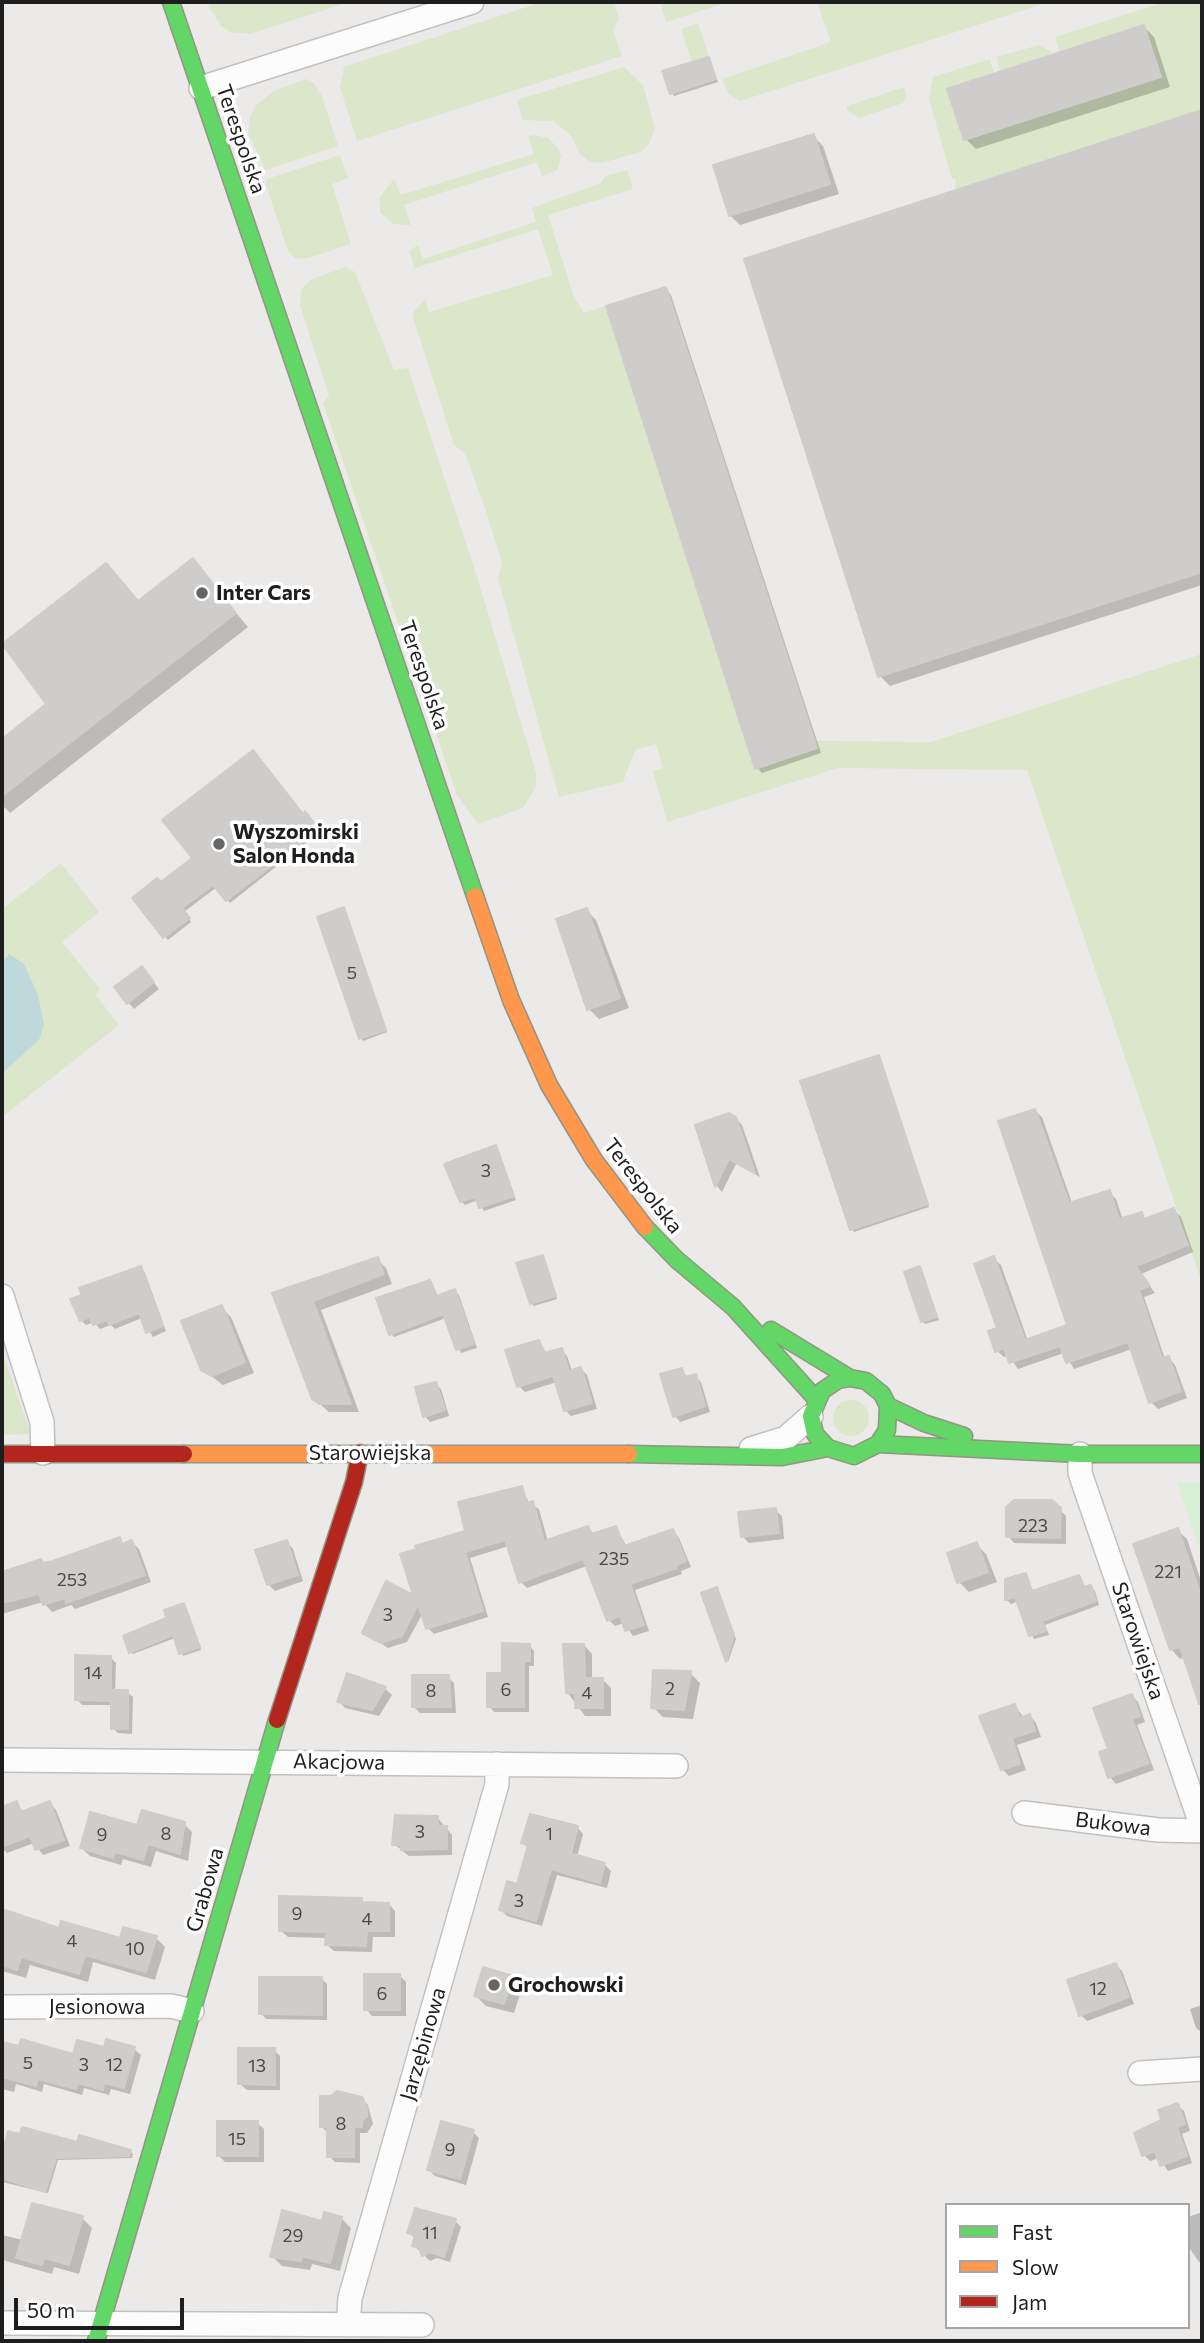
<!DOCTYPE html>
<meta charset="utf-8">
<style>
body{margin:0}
#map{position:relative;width:1204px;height:2343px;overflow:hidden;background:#eceae8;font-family:Commissioner,sans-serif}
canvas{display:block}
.frame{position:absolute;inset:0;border:4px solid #1e1e1e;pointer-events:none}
.legend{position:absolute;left:945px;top:2203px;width:245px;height:126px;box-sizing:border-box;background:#fff;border:2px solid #a5a5a5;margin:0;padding:9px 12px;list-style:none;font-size:21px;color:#1e1e1e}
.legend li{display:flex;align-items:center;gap:14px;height:35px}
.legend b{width:35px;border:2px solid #a5a5a5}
.scale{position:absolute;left:14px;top:2298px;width:170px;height:32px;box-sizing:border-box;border:4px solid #1e1e1e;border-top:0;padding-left:9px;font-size:21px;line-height:24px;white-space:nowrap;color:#1e1e1e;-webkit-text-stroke:5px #fff;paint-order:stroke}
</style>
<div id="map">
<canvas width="1204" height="2343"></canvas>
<div class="frame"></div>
<ul class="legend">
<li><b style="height:9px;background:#63d668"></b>Fast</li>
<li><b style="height:9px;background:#ff974d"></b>Slow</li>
<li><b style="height:9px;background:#b3261e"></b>Jam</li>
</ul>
<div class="scale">50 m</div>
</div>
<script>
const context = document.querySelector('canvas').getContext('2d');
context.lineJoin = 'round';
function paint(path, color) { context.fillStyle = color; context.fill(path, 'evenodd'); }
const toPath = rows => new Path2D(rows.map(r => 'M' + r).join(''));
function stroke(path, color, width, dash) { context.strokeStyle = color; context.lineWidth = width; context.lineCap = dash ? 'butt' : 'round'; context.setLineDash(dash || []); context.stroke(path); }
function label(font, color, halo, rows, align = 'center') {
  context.font = font + ' Commissioner,sans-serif'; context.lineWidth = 7; context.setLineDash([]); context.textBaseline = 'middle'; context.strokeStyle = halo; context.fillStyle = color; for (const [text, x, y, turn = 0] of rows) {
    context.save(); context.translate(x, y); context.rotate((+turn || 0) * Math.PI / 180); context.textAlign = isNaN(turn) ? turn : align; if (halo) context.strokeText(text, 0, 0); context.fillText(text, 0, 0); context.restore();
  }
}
paint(toPath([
 [206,2,218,4,225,2,350,2,250,34,230,32,221,26],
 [542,2,614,2,619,19,613,30,622,56,357,141,340,87,344,67],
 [660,2,729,2,666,22],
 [817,2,1049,2,740,101,729,94,722,79,831,42],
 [1165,2,1202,2,1202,110,956,189,955,178,952,179,929,99,933,77,990,59,994,74,965,140,1160,77,1060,53,1055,37],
 [698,23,709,57,692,62,681,29],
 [1039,45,1050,51,1051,55,1001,72,996,57],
 [624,67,643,85,655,128,649,145,640,152,602,163,590,162,579,153,570,134,553,121,523,120,517,100],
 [306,79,314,83,322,96,338,146,265,170,248,133,250,117,256,105,274,91],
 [904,87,906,97,903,103,859,118,847,110,847,106],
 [533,135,548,138,557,147,561,155,558,170,542,176,537,162,404,205,411,225,394,224,380,213,380,197,394,179,401,195,534,154,528,137],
 [340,155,348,178,332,184,351,244,305,259,295,258,288,251,266,185,267,179],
 [627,170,633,189,548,215,574,297,584,313,606,306,747,740,931,742,1202,654,1202,1283,1027,770,838,768,667,822,653,771,663,768,656,744,635,750,623,782,559,797,498,578,502,563,485,508,465,453,454,445,412,314,425,299,429,312,553,275,538,229,415,268,409,251,418,245,423,259,536,222,532,208,601,183,605,176],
 [345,267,355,272,394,370,408,368,478,580,536,773,536,787,523,808,478,824,457,795,323,403,329,396,300,305,301,290,310,280],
 [61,863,99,912,62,942,100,989,95,994,119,1025,2,1117,2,1074,39,1040,9,954,2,962,2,909],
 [2,1351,30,1432,28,1434,2,1435],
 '833 1418a18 18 0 1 1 36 0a18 18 0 1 1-36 0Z'
]), '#dbe6ca');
paint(toPath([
 [1177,1483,1202,1483,1202,1555]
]), '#d8f0d6');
paint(toPath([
 [9,954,24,964,38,995,44,1025,39,1040,2,1074,2,962]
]), '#bed8dc');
paint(toPath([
 [1144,27,1154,37,1170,87,976,149,966,139],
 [709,59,718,82,674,96,672,93],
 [1202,113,1202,585,890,686,880,676,746,260],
 [813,136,823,146,839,194,740,225,730,215],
 [666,289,671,295,821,753,762,773,757,768],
 [192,561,248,627,10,813,2,805,2,741,49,705,3,646,106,566,139,603],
 [303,816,308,817,320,832,230,903,217,887,184,912,191,922,168,940,134,899],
 [344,909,387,1032,363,1041,361,1038],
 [586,910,596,920,629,1008,599,1019,589,1009],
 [148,975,159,989,134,1009,116,988],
 [878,1057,929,1207,854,1232,852,1229],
 [1035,1111,1042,1117,1072,1203,1109,1192,1116,1199,1123,1220,1141,1214,1147,1220,1174,1210,1181,1217,1193,1252,1141,1274,1155,1293,1144,1297,1165,1359,1169,1358,1175,1365,1187,1398,1158,1409,1151,1402,1132,1349,1074,1369,1064,1353,1018,1369,1009,1356,1004,1357,997,1351,999,1329,994,1259,1001,1265,1028,1341,1069,1326],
 [735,1118,742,1125,760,1177,736,1164,722,1192,717,1186,697,1126],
 [496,1147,516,1200,484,1211,478,1200,465,1205,461,1201],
 [543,1257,557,1299,534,1306,531,1303],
 [377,1259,386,1268,392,1284,321,1310,359,1412,329,1412,314,1399,274,1294],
 [920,1268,939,1320,925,1324,922,1321],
 [141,1269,145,1273,166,1331,153,1337,142,1318,115,1329,111,1325,100,1329,94,1322,86,1325,81,1320],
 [430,1282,439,1297,455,1291,459,1295,477,1348,461,1353,446,1318,394,1337,391,1334],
 [221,1307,231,1317,254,1373,223,1385,202,1369],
 [539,1342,547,1354,561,1350,567,1356,572,1371,581,1369,587,1375,597,1409,571,1416,565,1410,557,1382,525,1392,519,1386],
 [682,1370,688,1378,695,1376,701,1382,710,1412,680,1422,675,1416],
 [435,1384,441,1389,449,1416,430,1422,425,1416],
 [521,1488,530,1504,539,1509,548,1542,588,1528,595,1535,616,1528,627,1547,673,1531,679,1538,691,1567,681,1571,682,1574,635,1590,649,1631,633,1636,624,1623,615,1626,609,1620,587,1566,527,1588,521,1582,509,1546,470,1558,488,1617,434,1634,428,1628,423,1613,407,1642,388,1648,364,1632,416,1598,467,1532],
 [1052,1502,1066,1516,1066,1544,1014,1543,1008,1536],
 [775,1510,782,1516,784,1539,749,1543,743,1537],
 [1177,1530,1187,1539,1202,1584,1202,1705,1197,1699,1185,1657,1180,1659,1171,1649],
 [119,1539,125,1545,132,1542,139,1549,151,1582,75,1609,71,1605,52,1612,43,1602,2,1614,2,1567,4,1573,44,1565],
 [287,1542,293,1549,303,1581,275,1591,268,1584],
 [976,1544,986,1554,997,1582,969,1592,959,1582],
 [1025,1575,1034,1592,1079,1577,1086,1588,1091,1587,1095,1591,1099,1605,1045,1625,1049,1635,1034,1639,1018,1601,1011,1604,1007,1600,1007,1581],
 [717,1589,736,1639,728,1662,703,1594],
 [183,1605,201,1650,183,1656,175,1638,133,1654,131,1652],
 [529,1645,534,1651,534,1666,529,1666,529,1712,494,1712,489,1706,504,1675],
 [584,1645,592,1654,592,1680,603,1680,611,1688,611,1716,585,1716,567,1692],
 [110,1657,116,1663,115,1692,127,1692,133,1697,132,1734,118,1733,113,1728,112,1705,82,1705,77,1699],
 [690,1673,700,1683,693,1719,663,1717,653,1707],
 [348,1675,385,1689,392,1695,379,1716,345,1708,339,1701],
 [448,1677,454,1683,456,1713,420,1713,414,1707],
 [1132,1696,1138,1702,1145,1722,1137,1725,1154,1770,1116,1784,1110,1777,1110,1750],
 [1015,1706,1024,1718,1030,1716,1036,1723,1041,1737,1017,1745,1026,1770,1009,1776,1002,1769],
 [16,1803,24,1813,50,1803,56,1810,70,1846,43,1855,34,1843,7,1853,2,1848,2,1809],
 [437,1817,452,1835,452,1855,409,1856,394,1844],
 [184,1824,192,1832,188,1861,156,1851,151,1867,123,1859,121,1865,90,1856,81,1848,139,1827],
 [577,1827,583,1834,577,1857,604,1864,611,1871,607,1888,557,1875,542,1926,507,1916,500,1909,518,1886,529,1849,523,1843],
 [575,1829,578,1829,569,1862,566,1861],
 [361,1900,366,1904,389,1904,395,1911,395,1937,373,1937,372,1952,334,1951,327,1945,327,1938,288,1937,281,1931],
 [2,1911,60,1930,121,1940,156,1938,165,1947,155,1980,93,1962,88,1982,30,1965,26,1978,2,1971],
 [1116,1965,1122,1971,1134,2004,1087,2021,1081,2015],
 [400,1976,406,1982,406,2016,372,2016,366,2009],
 [512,1978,522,1988,514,2013,486,2006,476,1996],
 [322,1979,327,1984,327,2020,266,2019,261,2013],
 [1202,2005,1202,2033,1196,2028,1190,2009],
 [107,2041,134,2049,141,2055,130,2094,111,2089,109,2095,84,2088,82,2095,44,2084,42,2092,16,2084,14,2092,2,2089,2,2043,74,2056,105,2049],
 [274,2050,280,2056,280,2090,247,2090,240,2084],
 [345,2093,361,2098,368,2105,373,2124,367,2133,360,2133,360,2163,335,2162,329,2156,328,2133,321,2126,322,2098],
 [1177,2105,1184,2111,1190,2131,1182,2134,1192,2163,1168,2171,1159,2158,1150,2161,1144,2155,1163,2121],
 [257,2123,264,2129,264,2162,225,2162,219,2156],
 [473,2132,479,2138,466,2185,435,2176,429,2170],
 [10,2134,130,2151,133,2154,132,2158,58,2160,48,2193,2,2182,2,2159],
 [1202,2212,1202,2261,1199,2262,1188,2246,1188,2217],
 [82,2218,92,2228,79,2274,54,2267,52,2274,2,2260,2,2235,23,2240],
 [341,2218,351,2228,340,2271,312,2264,310,2270,282,2266,272,2256,323,2223],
 [455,2221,461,2227,450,2262,437,2258,430,2261,414,2246,416,2239,409,2233]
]), '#0003');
const building = toPath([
 [1144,25,1161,77,964,140,947,89,1144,25],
 [709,57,716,79,670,94,662,71,709,57],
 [1202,110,1202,572,878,677,744,259,1202,110],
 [814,134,830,184,729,216,713,165,814,134],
 [666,287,817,748,755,769,606,306,666,287],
 [193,558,236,613,2,796,2,739,46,704,2,644,106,563,138,601,193,558],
 [253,750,303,814,305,811,319,829,226,901,213,885,182,908,190,918,163,938,132,898,157,878,161,882,192,858,162,820,253,750],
 [344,907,386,1030,359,1039,317,917,344,907],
 [587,908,620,998,587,1010,556,919,587,908],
 [142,966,154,982,127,1004,114,987,142,966],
 [879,1055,928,1204,850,1230,800,1081,879,1055],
 [1035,1109,1069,1203,1110,1190,1119,1219,1142,1212,1144,1219,1174,1208,1188,1245,1136,1266,1150,1286,1139,1290,1162,1358,1169,1356,1181,1391,1149,1403,1128,1342,1066,1363,1060,1346,1009,1363,1004,1348,995,1352,988,1331,997,1328,974,1264,994,1256,1025,1340,1067,1325,998,1121,1035,1109],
 [729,1113,736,1117,755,1173,729,1159,715,1187,695,1125,729,1113],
 [496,1145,514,1196,479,1208,475,1197,460,1202,444,1164,496,1145],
 [543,1255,556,1296,530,1304,516,1263,543,1255],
 [378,1257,384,1274,313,1301,351,1404,319,1404,312,1399,272,1293,378,1257],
 [141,1266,163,1326,146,1333,139,1313,109,1325,107,1320,93,1325,90,1317,80,1321,70,1299,82,1295,79,1288,141,1266],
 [920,1266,937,1317,921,1322,904,1272,920,1266],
 [430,1280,437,1296,455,1289,474,1344,456,1350,443,1314,389,1335,376,1298,430,1280],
 [222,1305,245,1362,212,1376,201,1370,181,1321,222,1305],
 [539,1340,544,1353,562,1348,569,1371,581,1367,592,1403,564,1411,553,1376,517,1387,505,1350,539,1340],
 [682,1368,685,1377,696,1374,705,1406,673,1417,660,1374,682,1368],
 [436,1382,445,1410,423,1417,415,1387,436,1382],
 [522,1486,527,1503,533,1501,544,1541,588,1526,592,1534,616,1526,624,1546,673,1529,686,1561,676,1565,677,1568,630,1584,644,1625,625,1631,620,1616,607,1621,583,1559,519,1583,505,1540,465,1552,483,1611,426,1629,418,1604,402,1636,381,1643,362,1633,386,1581,413,1595,400,1554,416,1549,415,1546,465,1531,458,1502,522,1486],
 [1014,1500,1052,1500,1061,1508,1060,1538,1006,1537,1006,1507,1014,1500],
 [776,1508,779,1533,741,1537,738,1512,776,1508],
 [1178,1528,1202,1599,1202,1703,1199,1704,1180,1647,1170,1650,1133,1544,1178,1528],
 [120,1537,122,1544,132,1540,145,1575,66,1603,65,1598,43,1605,39,1594,2,1603,2,1572,41,1559,43,1563,53,1561,120,1537],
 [287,1540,298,1575,267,1585,255,1550,287,1540],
 [977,1542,988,1572,957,1583,947,1553,977,1542],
 [1026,1573,1032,1591,1079,1575,1084,1587,1091,1585,1096,1601,1042,1621,1046,1631,1029,1636,1015,1597,1005,1600,1005,1579,1026,1573],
 [717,1587,734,1635,726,1662,701,1593,717,1587],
 [184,1603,200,1647,179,1654,173,1635,129,1653,123,1636,166,1618,164,1610,184,1603],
 [502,1643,530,1644,530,1661,524,1661,524,1707,487,1707,487,1673,502,1673,502,1643],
 [563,1644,584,1644,585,1678,603,1678,603,1708,575,1708,575,1693,566,1693,563,1644],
 [75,1655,111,1656,111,1690,128,1690,128,1729,111,1729,111,1697,110,1701,75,1700,75,1655],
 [653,1670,691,1671,684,1710,651,1708,653,1670],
 [347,1673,386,1687,372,1710,337,1702,347,1673],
 [412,1675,449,1675,451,1707,412,1707,412,1675],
 [1132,1694,1140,1716,1132,1719,1149,1763,1108,1778,1099,1752,1108,1749,1093,1708,1132,1694],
 [1015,1704,1020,1718,1030,1714,1035,1731,1012,1738,1020,1764,1001,1770,979,1716,1015,1704],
 [17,1801,21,1812,50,1801,64,1840,35,1850,30,1836,2,1847,2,1807,17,1801],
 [142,1810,185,1822,180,1854,148,1844,143,1860,115,1852,113,1858,80,1848,90,1812,137,1825,142,1810],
 [530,1814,578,1826,570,1853,605,1863,600,1883,551,1869,536,1921,499,1910,507,1881,517,1884,528,1845,521,1843,530,1814],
 [395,1815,438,1816,438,1826,447,1826,447,1849,401,1850,401,1845,392,1845,395,1815],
 [279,1896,362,1898,362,1902,389,1903,389,1931,367,1931,366,1946,325,1945,326,1932,279,1931,279,1896],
 [2,1909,59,1928,61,1921,120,1938,123,1927,157,1936,146,1972,85,1955,79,1974,21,1957,17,1970,2,1965,2,1909],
 [1116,1963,1129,1997,1079,2016,1067,1980,1116,1963],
 [483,1967,513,1976,504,2004,474,1996,483,1967],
 [364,1974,400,1974,400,2010,364,2010,364,1974],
 [259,1977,322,1977,322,2015,259,2014,259,1977],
 [21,2039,73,2054,77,2040,104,2047,106,2039,135,2047,124,2088,104,2083,103,2090,78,2083,76,2089,38,2079,36,2086,2,2077,2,2042,19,2046,21,2039],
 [238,2048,275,2048,275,2085,238,2084,238,2048],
 [337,2091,362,2097,367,2108,367,2117,362,2121,362,2127,354,2127,354,2157,327,2157,327,2127,320,2127,320,2096,331,2096,337,2091],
 [1178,2103,1185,2124,1177,2127,1187,2156,1160,2166,1155,2151,1142,2156,1134,2133,1161,2120,1158,2110,1178,2103],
 [217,2121,258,2121,258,2156,217,2156,217,2121],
 [441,2121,474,2130,460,2179,427,2170,441,2121],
 [22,2127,77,2142,79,2135,131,2150,129,2156,56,2158,45,2192,2,2178,2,2153,8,2131,20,2134,22,2127],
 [32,2203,83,2216,69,2265,44,2258,42,2265,16,2258,32,2203],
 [415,2208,456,2219,444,2257,430,2252,422,2256,419,2248,412,2246,415,2235,407,2233,415,2208],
 [282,2210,322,2221,324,2212,342,2217,330,2263,302,2256,301,2261,270,2257,282,2210]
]);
paint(building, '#cfcdcb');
stroke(building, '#cfccc9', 2);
const street = toPath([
 [201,88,472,2],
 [2,1296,42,1422,43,1453],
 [751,1449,786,1438,811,1416],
 [1080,1454,1080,1473,1202,1827],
 [2,1760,676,1766],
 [1024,1813,1158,1830,1202,1831],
 [2,2007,171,2006,192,2011],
 [1140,2073,1202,2069],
 [2,2323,422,2325],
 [348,2325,350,2298,497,1784,497,1764]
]);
const fast = toPath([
 [171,2,475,896],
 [645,1227,677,1260,733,1307,816,1399],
 [771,1330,850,1378,866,1381,882,1394,888,1406,887,1430,878,1444,854,1456,828,1448,815,1434,811,1416,822,1391,838,1380,850,1378],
 [888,1406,924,1423,964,1436],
 [878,1444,1080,1454,1202,1454],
 [629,1454,782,1457,828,1448],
 [96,2341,277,1720]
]);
const slow = toPath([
 [475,896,511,1000,549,1085,594,1160,645,1227],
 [184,1454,629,1454]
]);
const jam = toPath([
 [2,1454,184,1454],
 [277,1720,354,1482,360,1453]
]);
stroke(street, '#c2c1c0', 26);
stroke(fast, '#949482', 19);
stroke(slow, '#949482', 19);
stroke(jam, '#949482', 19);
stroke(street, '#fcfcfc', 23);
stroke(fast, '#63d668', 16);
stroke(slow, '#ff974d', 16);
stroke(jam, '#b3261e', 16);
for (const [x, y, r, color] of [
 [202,593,7,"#666565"],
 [219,844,7,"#666565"],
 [494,1985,7,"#666565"]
]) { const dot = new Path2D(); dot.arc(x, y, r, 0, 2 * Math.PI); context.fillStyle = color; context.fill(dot); stroke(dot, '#fff', 2.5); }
label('18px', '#4a4a49', null, [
 ["5",352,973],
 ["3",486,1171],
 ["223",1033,1526],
 ["235",614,1559],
 ["221",1168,1572],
 ["253",72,1580],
 ["3",388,1615],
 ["14",93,1673],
 ["2",670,1689],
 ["6",506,1690],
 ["8",431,1691],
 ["4",587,1693],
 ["3",420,1832],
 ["8",166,1834],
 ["1",549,1834],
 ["9",102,1835],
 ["3",519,1901],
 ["9",297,1914],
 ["4",367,1919],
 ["4",72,1941],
 ["10",135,1949],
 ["12",1098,1989],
 ["6",382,1994],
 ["5",28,2063],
 ["3",84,2065],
 ["12",114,2065],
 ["13",257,2066],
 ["8",341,2124],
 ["15",237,2139],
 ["9",450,2150],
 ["11",430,2233],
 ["29",293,2236]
]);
label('21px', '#1e1e1e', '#fff', [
 ["Terespolska",241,139,71],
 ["Terespolska",424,675,71],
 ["Terespolska",643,1186,52],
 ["Starowiejska",370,1453],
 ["Starowiejska",1138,1641,71],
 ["Akacjowa",339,1762,1],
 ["Bukowa",1113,1824,7],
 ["Grabowa",205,1890,-74],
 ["Jesionowa",97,2007],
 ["Jarzębinowa",423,2044,-74]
]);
label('bold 21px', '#1e1e1e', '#fff', [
 ["Inter Cars",216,593],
 ["Wyszomirski",233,832],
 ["Salon Honda",233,856],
 ["Grochowski",508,1985]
], 'left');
</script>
